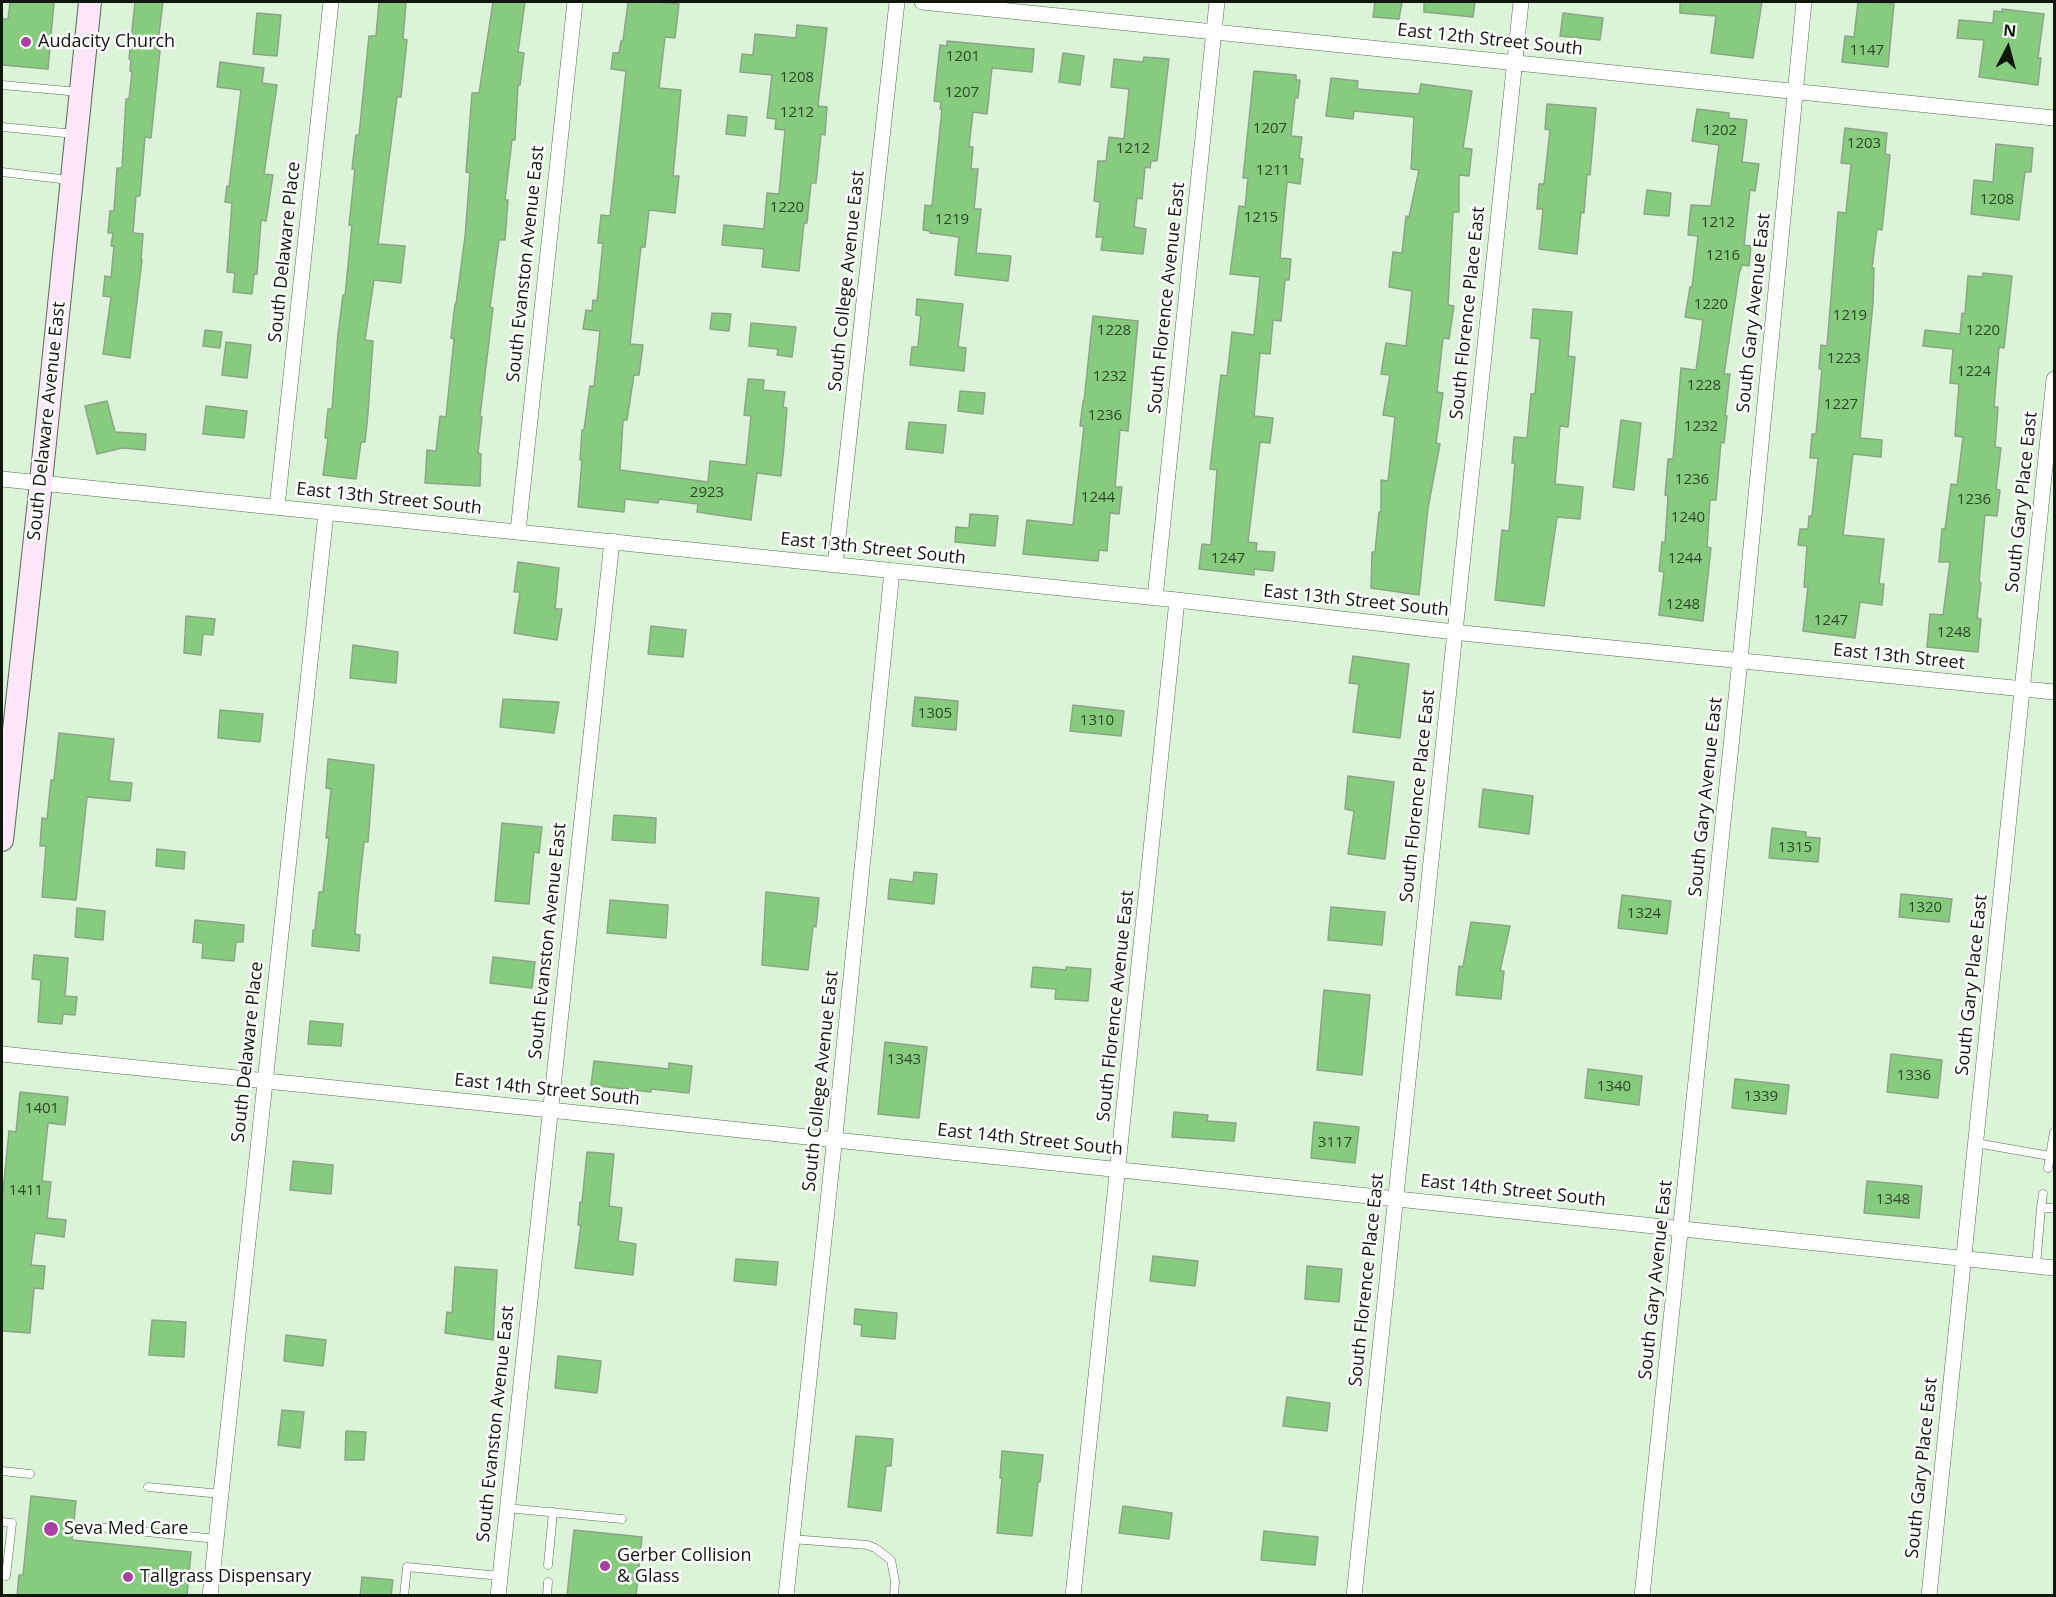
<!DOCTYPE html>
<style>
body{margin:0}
#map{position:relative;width:2056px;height:1597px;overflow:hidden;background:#dbf4d8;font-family:"Open Sans",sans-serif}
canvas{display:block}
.frame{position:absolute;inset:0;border:3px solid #10180e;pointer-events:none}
.north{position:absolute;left:1978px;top:18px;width:60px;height:60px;-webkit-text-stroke:4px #fff;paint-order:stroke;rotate:6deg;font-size:16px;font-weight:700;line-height:24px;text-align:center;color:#10180e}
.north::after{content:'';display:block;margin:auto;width:21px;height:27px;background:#10180e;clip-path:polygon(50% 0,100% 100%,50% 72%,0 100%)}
</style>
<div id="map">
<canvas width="2056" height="1597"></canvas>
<div class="frame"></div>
<div class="north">N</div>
</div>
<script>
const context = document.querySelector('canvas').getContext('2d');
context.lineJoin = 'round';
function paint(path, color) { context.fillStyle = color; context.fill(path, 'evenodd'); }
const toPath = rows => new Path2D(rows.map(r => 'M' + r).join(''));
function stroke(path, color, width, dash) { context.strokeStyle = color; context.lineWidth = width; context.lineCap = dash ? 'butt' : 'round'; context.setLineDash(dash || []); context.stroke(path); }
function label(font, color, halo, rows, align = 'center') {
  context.font = font + ' "Open Sans",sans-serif'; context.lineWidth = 5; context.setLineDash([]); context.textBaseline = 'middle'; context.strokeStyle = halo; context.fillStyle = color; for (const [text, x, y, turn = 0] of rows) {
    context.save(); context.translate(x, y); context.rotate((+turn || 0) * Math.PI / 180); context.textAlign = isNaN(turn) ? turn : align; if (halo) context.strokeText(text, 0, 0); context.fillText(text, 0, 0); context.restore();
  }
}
const building = toPath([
 [10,2,54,2,48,69,2,65,2,19,8,19,10,2],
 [135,2,163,2,157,50,160,51,151,138,145,137,140,196,136,196,133,233,143,234,141,260,142,260,130,358,103,354,111,297,103,296,105,276,111,277,114,246,111,246,113,233,108,233,110,211,114,211,117,168,122,168,126,99,129,99,132,72,130,71,131,59,129,59,135,2],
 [379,2,406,2,403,39,407,40,401,97,397,97,378,244,405,246,401,283,374,280,365,340,373,341,368,413,365,442,361,442,356,479,323,475,328,438,325,438,328,409,332,409,338,334,343,295,345,296,352,225,349,225,355,169,352,169,356,135,359,135,369,36,376,36,379,2],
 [493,2,525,2,518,52,524,53,520,85,518,85,515,140,512,140,505,200,508,200,505,240,499,240,490,307,493,308,480,416,482,417,478,453,481,454,480,486,425,483,427,450,436,451,440,416,446,417,454,339,451,338,455,304,456,304,465,237,470,173,466,172,472,93,479,93,493,2],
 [628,2,656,2,679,4,675,38,665,37,659,88,681,90,673,176,679,176,675,213,649,210,645,247,641,247,630,344,643,345,639,375,634,375,627,420,623,420,620,470,708,482,710,461,746,465,751,416,744,415,748,379,764,380,763,390,785,392,783,407,787,408,784,446,781,476,757,473,751,520,697,512,698,504,659,499,658,503,625,499,624,512,578,507,582,460,580,460,582,430,584,430,590,386,594,386,600,331,583,329,586,310,592,311,593,300,597,301,603,243,598,243,601,215,610,216,626,71,611,69,613,53,619,53,621,41,623,41,628,2],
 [1375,2,1402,2,1399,19,1373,17,1375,2],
 [1424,2,1475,2,1473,17,1424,12,1424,2],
 [1680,2,1762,2,1753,58,1711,53,1716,16,1680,13,1680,2],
 [1858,2,1894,3,1888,67,1842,62,1845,36,1854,37,1858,2],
 [2002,9,2044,14,2038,58,2041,58,2038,85,1979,77,1984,40,1957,38,1959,20,1993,23,1994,11,2002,12,2002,9],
 [257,13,281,15,277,56,253,54,257,13],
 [1563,13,1603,18,1600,40,1560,36,1563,13],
 [797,25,827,28,818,106,827,107,825,135,821,134,816,183,811,183,807,223,804,223,799,271,762,267,764,249,722,245,724,225,764,229,767,193,779,194,785,130,775,129,776,119,767,118,772,75,740,72,742,54,753,55,755,34,796,38,797,25],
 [947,41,1034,49,1032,72,992,68,987,114,973,112,969,147,973,147,971,169,978,169,974,209,981,209,976,253,1011,256,1008,281,955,275,959,237,930,233,930,231,923,230,925,205,932,206,942,109,940,109,941,102,934,101,940,45,947,46,947,41],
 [1063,53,1084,56,1080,85,1059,82,1063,53],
 [1144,57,1169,59,1157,161,1151,161,1150,168,1145,167,1142,199,1137,198,1134,227,1146,229,1143,254,1101,250,1103,237,1096,237,1100,202,1094,201,1098,161,1106,161,1109,137,1124,139,1129,89,1111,87,1114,59,1143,62,1144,57],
 [220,62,264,68,262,83,277,85,264,174,273,175,266,221,261,220,257,274,254,274,252,294,233,292,235,273,227,272,232,203,225,202,227,186,229,187,241,90,217,87,220,62],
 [1254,71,1296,75,1296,80,1300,80,1298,98,1295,98,1291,136,1302,137,1299,158,1303,159,1300,184,1287,182,1280,258,1291,259,1289,280,1285,280,1281,321,1273,320,1270,354,1260,353,1254,416,1273,418,1270,443,1260,442,1248,542,1257,543,1256,551,1275,552,1273,571,1254,569,1254,575,1199,569,1202,544,1211,545,1217,470,1210,469,1221,375,1227,376,1232,332,1254,335,1260,277,1230,274,1239,206,1245,207,1248,178,1243,178,1254,71],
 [1331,78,1358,81,1357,89,1419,94,1421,84,1472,91,1463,148,1472,149,1469,176,1459,175,1459,212,1453,212,1448,305,1454,306,1449,339,1443,338,1437,392,1443,393,1436,443,1440,444,1428,508,1419,595,1371,588,1372,552,1375,552,1379,512,1381,512,1381,480,1388,481,1395,417,1383,415,1390,375,1381,374,1386,343,1406,346,1412,291,1389,287,1393,252,1402,253,1406,216,1409,217,1419,170,1411,169,1414,117,1354,111,1353,119,1326,116,1331,78],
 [1547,104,1596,108,1590,175,1587,174,1584,213,1581,212,1577,254,1539,249,1543,209,1537,209,1539,184,1544,184,1550,130,1545,129,1547,104],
 [1697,109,1729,113,1729,118,1747,120,1742,162,1759,164,1755,191,1750,190,1744,245,1751,246,1749,266,1742,265,1739,274,1724,374,1730,374,1725,416,1727,416,1724,443,1721,442,1716,500,1710,500,1707,547,1711,548,1703,621,1659,615,1664,572,1659,571,1662,542,1665,543,1668,496,1665,495,1668,459,1673,459,1681,368,1696,370,1703,320,1685,317,1690,287,1692,287,1698,236,1688,235,1691,205,1711,206,1719,145,1692,141,1697,109],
 [728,115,747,117,745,136,726,134,728,115],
 [1845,128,1887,133,1885,154,1890,155,1882,230,1877,229,1872,268,1874,268,1873,303,1860,438,1882,440,1881,457,1853,454,1843,535,1884,539,1879,584,1884,584,1882,605,1860,602,1855,638,1803,631,1808,587,1804,587,1807,546,1798,545,1800,529,1808,529,1809,516,1812,516,1818,458,1810,458,1812,434,1816,434,1822,369,1819,369,1821,345,1827,346,1838,212,1846,213,1851,164,1841,163,1845,128],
 [1996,144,2033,148,2031,172,2025,172,2019,220,1971,214,1974,180,1993,182,1996,144],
 [1647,190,1671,193,1669,216,1644,214,1647,190],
 [1983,273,2012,276,2004,348,1999,347,1994,407,1998,407,1995,447,2001,448,1996,489,2000,490,1997,516,1985,515,1979,582,1981,583,1977,618,1981,619,1978,652,1927,647,1930,614,1943,615,1950,562,1939,562,1942,529,1945,529,1951,484,1957,485,1963,437,1955,436,1959,384,1950,383,1953,349,1923,346,1925,330,1960,334,1962,313,1965,314,1968,276,1982,277,1983,273],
 [917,299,963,304,958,347,966,348,964,371,910,365,912,347,918,347,921,316,916,315,917,299],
 [1533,309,1572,312,1568,356,1575,357,1568,427,1560,426,1555,484,1583,487,1580,519,1557,517,1544,606,1495,600,1502,530,1509,531,1515,463,1512,463,1514,437,1527,438,1531,394,1535,394,1540,339,1531,338,1533,309],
 [712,313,731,314,729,331,710,329,712,313],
 [1093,316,1138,321,1128,431,1120,430,1115,487,1122,487,1119,514,1110,513,1107,551,1099,550,1098,561,1023,554,1027,520,1073,525,1084,426,1080,426,1083,401,1084,401,1093,316],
 [751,323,796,327,792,357,777,355,778,349,749,346,751,323],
 [205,330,222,332,220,348,203,346,205,330],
 [226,342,251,345,247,378,222,375,226,342],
 [960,391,985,393,983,414,958,411,960,391],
 [107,401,115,432,146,434,145,450,122,448,97,454,85,406,107,401],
 [206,406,247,411,244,438,203,434,206,406],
 [1621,420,1641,423,1634,490,1613,487,1621,420],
 [909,422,946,425,943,453,906,449,909,422],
 [970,514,998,516,995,546,955,542,956,527,969,528,970,514],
 [518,562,559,568,555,609,562,609,557,640,514,633,520,592,514,592,518,562],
 [186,616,215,619,213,635,203,634,201,655,184,653,186,616],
 [651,626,686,630,683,657,648,654,651,626],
 [353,645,398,652,396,683,350,678,353,645],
 [1353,656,1409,664,1400,738,1353,732,1359,684,1349,683,1353,656],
 [915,697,958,701,956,730,912,726,915,697],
 [503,699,559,702,554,733,500,727,503,699],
 [1073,705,1124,711,1121,736,1070,731,1073,705],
 [220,710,263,714,260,742,218,738,220,710],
 [59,733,114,739,109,781,132,783,130,801,87,797,76,900,42,897,46,846,40,846,42,818,47,819,51,780,54,780,59,733],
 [328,759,374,765,368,842,364,842,358,896,355,934,360,935,359,951,312,946,313,930,315,930,319,892,323,892,329,838,326,838,331,789,326,788,328,759],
 [1348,776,1394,782,1385,859,1348,854,1354,811,1345,809,1348,776],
 [1483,789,1533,796,1529,834,1479,827,1483,789],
 [614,815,656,818,655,843,612,840,614,815],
 [502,823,542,827,539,853,534,852,529,904,495,901,502,823],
 [1772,828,1806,832,1806,837,1820,838,1818,862,1769,858,1772,828],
 [157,849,185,852,184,869,156,866,157,849],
 [914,872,937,874,934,904,888,899,890,879,913,882,914,872],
 [766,892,819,898,816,927,813,926,808,970,762,965,766,892],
 [1901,894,1952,899,1949,922,1899,917,1901,894],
 [1622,895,1671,901,1667,934,1618,928,1622,895],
 [610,900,668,905,666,938,607,933,610,900],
 [1331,907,1385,912,1382,945,1328,940,1331,907],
 [77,908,105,911,103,940,75,937,77,908],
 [195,920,244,925,243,942,236,942,234,961,202,958,203,943,193,942,195,920],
 [1471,922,1510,926,1500,971,1504,971,1501,999,1456,995,1459,966,1463,967,1471,922],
 [34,955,68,958,65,996,77,997,75,1015,63,1014,62,1024,38,1022,41,980,32,979,34,955],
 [493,957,535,962,532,988,490,983,493,957],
 [1033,967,1066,970,1066,967,1091,969,1088,1001,1055,999,1056,989,1031,987,1033,967],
 [1324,990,1370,995,1362,1075,1317,1070,1324,990],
 [310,1021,343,1024,341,1046,308,1044,310,1021],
 [885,1042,927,1047,919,1118,878,1114,885,1042],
 [1891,1054,1942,1060,1938,1098,1887,1092,1891,1054],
 [594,1061,669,1069,669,1063,692,1066,689,1093,651,1089,651,1092,591,1085,594,1061],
 [1588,1069,1642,1076,1639,1105,1585,1098,1588,1069],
 [1735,1079,1789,1085,1786,1114,1732,1108,1735,1079],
 [20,1092,68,1097,65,1125,48,1123,42,1181,51,1182,47,1218,66,1220,64,1237,35,1233,31,1265,45,1266,43,1289,34,1288,30,1333,2,1331,2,1202,9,1131,16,1132,20,1092],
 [1174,1112,1208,1115,1207,1121,1236,1123,1234,1141,1172,1137,1174,1112],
 [1314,1122,1359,1127,1355,1163,1311,1158,1314,1122],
 [587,1152,614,1154,609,1206,622,1208,618,1241,636,1244,633,1275,575,1268,581,1225,578,1225,580,1202,582,1203,587,1152],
 [293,1161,333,1165,331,1194,290,1190,293,1161],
 [1867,1181,1922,1186,1919,1218,1864,1213,1867,1181],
 [1153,1256,1198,1261,1195,1286,1150,1281,1153,1256],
 [736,1259,778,1262,776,1285,734,1281,736,1259],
 [1307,1266,1342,1269,1339,1302,1305,1299,1307,1266],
 [455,1267,497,1270,493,1340,445,1333,447,1312,452,1313,455,1267],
 [855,1309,897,1313,895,1339,861,1336,862,1325,854,1324,855,1309],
 [152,1320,186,1322,184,1357,149,1355,152,1320],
 [286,1335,326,1340,323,1366,284,1361,286,1335],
 [558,1356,601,1361,597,1393,555,1388,558,1356],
 [1287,1397,1330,1403,1327,1431,1283,1426,1287,1397],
 [282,1410,304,1412,300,1448,278,1445,282,1410],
 [346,1431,366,1432,364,1460,345,1460,346,1431],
 [856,1436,893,1439,891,1466,886,1466,881,1511,848,1507,856,1436],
 [1002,1451,1043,1455,1040,1482,1038,1482,1032,1536,997,1533,1002,1478,1000,1478,1002,1451],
 [31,1496,76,1501,72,1540,191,1552,187,1596,17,1596,19,1575,23,1575,31,1496],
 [1123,1506,1172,1513,1169,1539,1119,1533,1123,1506],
 [574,1530,642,1537,636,1596,567,1596,574,1530],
 [1264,1531,1318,1537,1315,1565,1261,1560,1264,1531],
 [362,1577,393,1580,391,1596,360,1596,362,1577]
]);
paint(building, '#87cc7e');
stroke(building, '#8ca389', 1.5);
const service = toPath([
 [2,85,79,92],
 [2,127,75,134],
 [2,172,69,180],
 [1976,1143,2050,1156,2054,1132],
 [2048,1168,2050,1156,2053,1156],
 [2041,1208,2043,1194],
 [2036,1266,2041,1208,2054,1208],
 [2,1471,30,1474],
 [148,1487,221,1494],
 [506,1508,622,1519],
 [2,1522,12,1523,6,1576,2,1575],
 [97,1527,217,1539],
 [792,1539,867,1545,875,1548,891,1560,895,1581,894,1596],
 [548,1565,553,1512],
 [404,1596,407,1567,500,1576],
 [547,1596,548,1582]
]);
const minor = toPath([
 [922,2,2054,118],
 [2,479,1177,600,1472,634,2054,692],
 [277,507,331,2],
 [518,531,575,2],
 [835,565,897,2],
 [1155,598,1217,2],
 [2,1054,531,1108,2054,1268],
 [210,1596,326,513],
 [498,1596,612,541],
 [786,1596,836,1126,892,571],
 [1073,1596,1177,600],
 [1354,1596,1521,2],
 [1642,1596,1740,660,1804,2],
 [1929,1596,2054,379]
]);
const secondary = toPath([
 [2,840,39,501,90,2]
]);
stroke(service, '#576c54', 9);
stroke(minor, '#576c54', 16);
stroke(secondary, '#576c54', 24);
stroke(service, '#fff', 8);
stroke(minor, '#fff', 15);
stroke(secondary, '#fde5fa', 22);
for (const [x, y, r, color] of [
 [26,42,6,"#aa40a1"],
 [51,1529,8,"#aa40a1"],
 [605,1566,6,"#aa40a1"],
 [128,1577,6,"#aa40a1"]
]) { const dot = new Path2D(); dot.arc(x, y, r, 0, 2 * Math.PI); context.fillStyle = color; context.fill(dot); stroke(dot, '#fff', 2); }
label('15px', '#2e452a', null, [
 ["1147",1867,51],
 ["1201",963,57],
 ["1208",797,78],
 ["1207",962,93],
 ["1212",797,113],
 ["1207",1270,129],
 ["1202",1720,131],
 ["1203",1864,144],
 ["1212",1133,149],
 ["1211",1273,171],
 ["1208",1997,200],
 ["1220",787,208],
 ["1215",1261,218],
 ["1219",952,220],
 ["1212",1718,223],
 ["1216",1723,256],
 ["1220",1711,305],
 ["1219",1850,316],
 ["1228",1114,331],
 ["1220",1983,331],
 ["1223",1844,359],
 ["1224",1974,372],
 ["1232",1110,377],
 ["1228",1704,386],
 ["1227",1841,405],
 ["1236",1105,416],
 ["1232",1701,427],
 ["1236",1692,480],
 ["2923",707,493],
 ["1244",1098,498],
 ["1236",1974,500],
 ["1240",1688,518],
 ["1247",1228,559],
 ["1244",1685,559],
 ["1248",1683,605],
 ["1247",1831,621],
 ["1248",1954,633],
 ["1305",935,714],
 ["1310",1097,721],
 ["1315",1795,848],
 ["1320",1925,908],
 ["1324",1644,914],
 ["1343",904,1060],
 ["1336",1914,1076],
 ["1340",1614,1087],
 ["1339",1761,1097],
 ["1401",42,1109],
 ["3117",1335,1143],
 ["1411",26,1191],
 ["1348",1893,1200]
]);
label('18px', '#10180e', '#fff', [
 ["East 12th Street South",1490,40,6],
 ["South Delaware Place",285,252,-84],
 ["South Evanston Avenue East",526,264,-84],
 ["South College Avenue East",847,281,-84],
 ["South Florence Avenue East",1167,298,-84],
 ["South Florence Place East",1468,313,-84],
 ["South Gary Avenue East",1754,313,-84],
 ["South Delaware Avenue East",47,421,-84],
 ["East 13th Street South",389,499,6],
 ["South Gary Place East",2022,502,-84],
 ["East 13th Street South",873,549,6],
 ["East 13th Street South",1356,601,6],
 ["East 13th Street",1899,657,6],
 ["South Florence Place East",1418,796,-84],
 ["South Gary Avenue East",1706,797,-84],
 ["South Evanston Avenue East",548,941,-84],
 ["South Gary Place East",1972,985,-84],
 ["South Florence Avenue East",1116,1006,-84],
 ["South Delaware Place",248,1052,-84],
 ["South College Avenue East",821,1081,-84],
 ["East 14th Street South",547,1090,6],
 ["East 14th Street South",1030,1140,6],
 ["East 14th Street South",1513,1191,6],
 ["South Florence Place East",1367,1280,-84],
 ["South Gary Avenue East",1656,1280,-84],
 ["South Evanston Avenue East",496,1424,-84],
 ["South Gary Place East",1922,1468,-84]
]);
label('18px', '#10180e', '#fff', [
 ["Audacity Church",38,42],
 ["Seva Med Care",64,1529],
 ["Gerber Collision",617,1556],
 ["& Glass",617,1577],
 ["Tallgrass Dispensary",140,1577]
], 'left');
</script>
